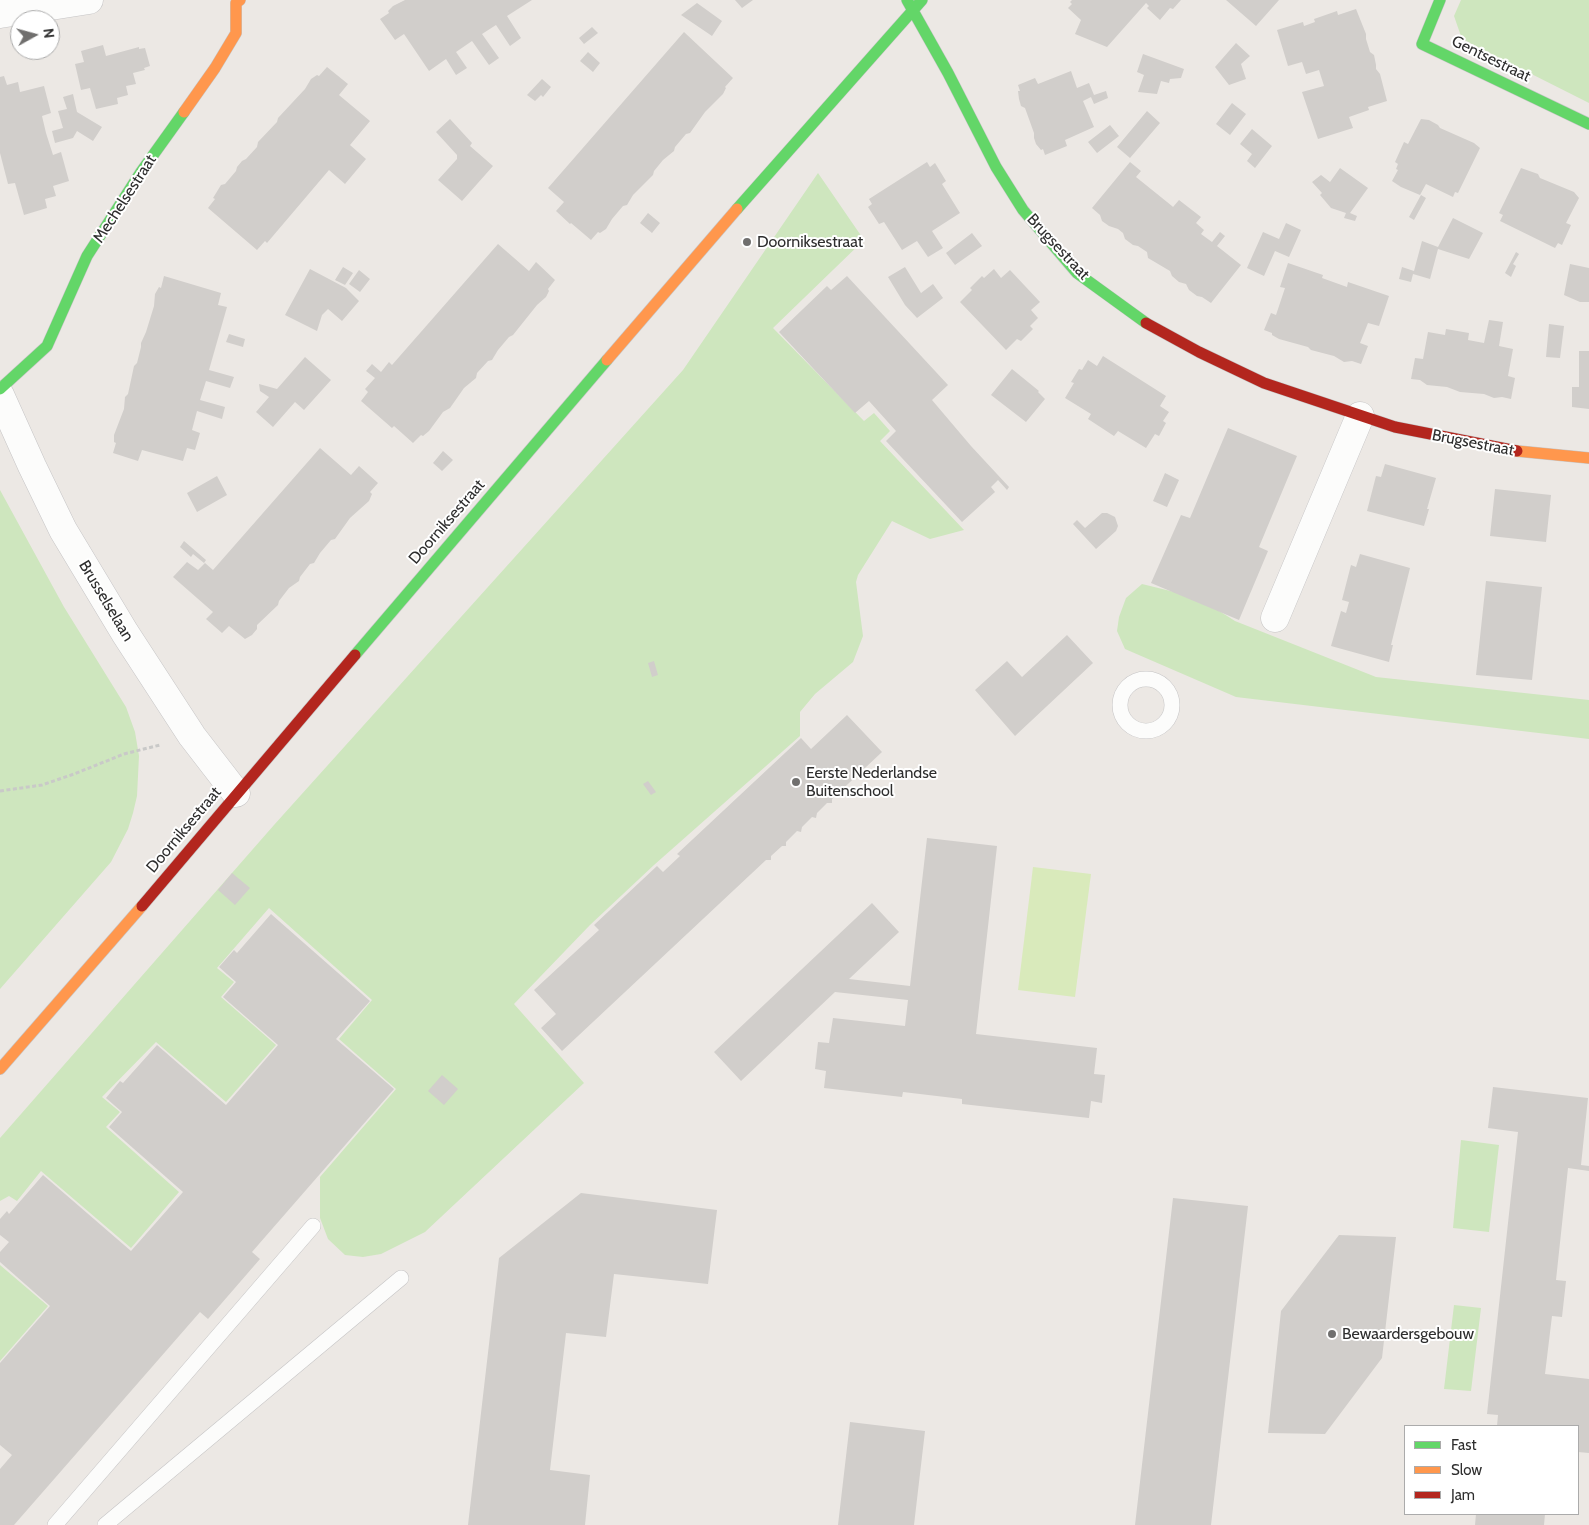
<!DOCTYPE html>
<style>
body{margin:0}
#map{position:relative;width:1589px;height:1525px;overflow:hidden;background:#ece8e4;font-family:Cabin,sans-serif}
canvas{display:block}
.legend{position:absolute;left:1404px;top:1425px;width:175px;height:90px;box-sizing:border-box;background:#fff;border:1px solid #ababab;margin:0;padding:6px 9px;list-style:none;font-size:15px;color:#2e2e2e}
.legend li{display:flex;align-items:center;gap:10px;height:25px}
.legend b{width:25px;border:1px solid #ababab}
.north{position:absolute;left:10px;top:10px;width:50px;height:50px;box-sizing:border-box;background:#fff;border:1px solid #ababab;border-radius:50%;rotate:83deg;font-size:14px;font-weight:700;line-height:20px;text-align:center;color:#2e2e2e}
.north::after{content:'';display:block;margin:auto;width:18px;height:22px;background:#706f6e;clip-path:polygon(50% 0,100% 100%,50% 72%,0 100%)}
</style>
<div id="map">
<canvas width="1589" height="1525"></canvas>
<ul class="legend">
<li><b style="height:6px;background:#63d668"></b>Fast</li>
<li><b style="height:6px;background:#ff974d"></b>Slow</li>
<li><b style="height:6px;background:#b3261e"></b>Jam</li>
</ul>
<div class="north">N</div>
</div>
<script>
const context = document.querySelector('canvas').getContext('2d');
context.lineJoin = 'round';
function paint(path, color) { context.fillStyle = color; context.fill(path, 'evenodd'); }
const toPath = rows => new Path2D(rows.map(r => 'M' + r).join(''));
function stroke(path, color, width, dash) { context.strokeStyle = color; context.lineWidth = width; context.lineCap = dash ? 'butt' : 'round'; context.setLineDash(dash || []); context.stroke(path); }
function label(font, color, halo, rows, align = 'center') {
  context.font = font + ' Cabin,sans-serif'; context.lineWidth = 4; context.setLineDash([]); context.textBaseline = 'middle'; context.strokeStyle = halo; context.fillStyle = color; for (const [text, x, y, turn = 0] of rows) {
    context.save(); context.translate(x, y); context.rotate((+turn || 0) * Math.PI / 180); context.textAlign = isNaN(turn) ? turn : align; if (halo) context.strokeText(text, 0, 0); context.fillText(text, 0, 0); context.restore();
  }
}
paint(toPath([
 [1461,0,1589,0,1589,103,1462,39,1454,16],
 [818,173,864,240,773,328,864,421,874,413,890,431,880,441,964,530,930,539,892,521,858,575,856,582,863,636,853,662,815,694,800,712,800,736,654,865,590,925,514,1004,584,1083,425,1232,381,1254,363,1257,345,1255,328,1239,320,1218,320,1177,396,1089,339,1039,372,1000,269,908,217,968,234,982,221,997,276,1045,226,1102,156,1042,102,1097,120,1112,106,1127,179,1192,131,1248,41,1171,17,1201,9,1196,0,1201,0,1138,274,825,683,370],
 [0,490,64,607,126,707,135,732,139,756,137,796,133,813,128,829,111,862,0,989],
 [1142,584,1199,598,1235,621,1376,677,1589,700,1589,739,1236,697,1125,649,1117,631,1119,617,1126,598],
 [1461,1140,1499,1145,1489,1232,1453,1228],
 [0,1265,48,1306,0,1361],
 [1454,1305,1481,1308,1471,1391,1444,1389]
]), '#cee6be');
paint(toPath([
 [1033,867,1091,874,1075,997,1018,990]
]), '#d9eabb');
paint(toPath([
 [405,0,532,0,507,16,521,38,510,46,496,25,482,34,499,58,489,65,472,41,456,52,467,68,456,75,446,59,429,71,404,34,395,40,380,19,389,13,388,11,393,6],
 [735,0,753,0,742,8],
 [1072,0,1181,0,1173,9,1170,8,1160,20,1147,8,1149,6,1146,3,1107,47,1075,34,1081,20,1068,8,1072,4,1070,2],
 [1226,0,1279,0,1256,26],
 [697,3,722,21,712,36,681,15],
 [1356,9,1366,34,1366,39,1370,52,1374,55,1376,65,1376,69,1380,74,1387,101,1368,107,1369,110,1349,117,1353,128,1318,139,1302,92,1324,86,1319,70,1306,74,1302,62,1288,66,1277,30,1303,22,1304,26,1315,22,1314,19,1337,11,1338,15],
 [592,27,598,33,584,44,579,38],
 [684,32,733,78,725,87,726,88,723,94,705,112,690,133,686,134,675,147,674,151,663,160,654,171,653,175,633,195,627,205,623,206,612,219,606,229,600,233,598,232,591,240,571,223,570,224,556,211,564,202,548,188],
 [1236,43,1250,56,1241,64,1246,79,1229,85,1215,67],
 [103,45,106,56,139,47,139,49,145,48,150,66,144,68,145,70,133,73,136,84,126,86,128,95,117,98,118,104,96,109,90,88,81,90,75,64,84,62,81,51],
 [588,52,600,63,593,72,580,61],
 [1143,54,1184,69,1181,78,1170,79,1169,83,1161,81,1157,94,1138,92,1144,75,1137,72],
 [327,67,348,84,339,95,370,121,350,145,366,159,345,184,329,170,267,243,265,241,257,250,208,208,215,199,213,198,221,185,225,184,236,171,237,167,242,161,246,159,257,147,258,142,277,122,278,118,305,89,311,79,317,75,319,76],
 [1071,71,1077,88,1089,83,1094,95,1106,91,1108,98,1094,104,1091,97,1083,101,1094,127,1065,140,1067,146,1045,155,1043,149,1041,150,1036,144,1034,138,1034,133,1025,108,1021,106,1019,99,1018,91,1020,91,1018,85,1035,78,1038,84],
 [4,76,7,85,18,82,20,92,44,86,51,113,42,116,46,133,53,155,61,152,69,181,53,186,56,196,45,199,47,208,24,215,15,183,8,184,0,153,0,77],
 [542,79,551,87,543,97,541,95,535,101,527,95],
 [73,94,77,112,102,127,93,141,77,131,73,138,55,143,52,131,63,128,58,111,67,109,63,97],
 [1232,103,1246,114,1230,135,1216,124],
 [1147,111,1160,123,1130,158,1117,147],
 [450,119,472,143,470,146,493,166,462,201,438,180,457,159,457,155,436,132],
 [1421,119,1429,120,1438,125,1440,128,1474,143,1480,148,1458,193,1455,192,1453,197,1426,184,1420,195,1401,187,1392,181,1398,170,1396,169,1398,164,1395,162,1404,142,1408,144],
 [1110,125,1119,136,1097,153,1088,142],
 [1252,129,1272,146,1255,168,1247,161,1252,154,1240,144],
 [927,162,930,167,935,163,946,181,942,184,960,213,932,231,943,248,928,257,917,241,902,250,884,222,879,224,868,207,872,204,869,199],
 [1130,162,1141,171,1136,177,1172,206,1173,207,1179,200,1201,217,1196,223,1204,230,1201,234,1212,242,1220,232,1225,236,1217,246,1241,265,1211,303,1202,297,1197,296,1189,290,1186,284,1179,282,1172,276,1170,271,1148,258,1147,252,1138,246,1133,245,1125,239,1123,233,1118,229,1109,226,1102,221,1100,215,1092,208],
 [1340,168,1368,188,1350,213,1357,216,1355,221,1344,218,1346,213,1331,208,1320,195,1322,193,1312,182,1321,175,1330,182],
 [1521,168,1538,174,1540,178,1574,192,1579,198,1566,223,1571,225,1562,245,1558,243,1555,248,1500,221,1503,215,1499,213],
 [1421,195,1426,198,1414,220,1409,217],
 [648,213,660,223,652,233,640,223],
 [1453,218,1483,233,1469,259,1438,249,1430,279,1413,274,1411,282,1399,279,1402,267,1414,271,1422,241,1438,247],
 [1286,223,1301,230,1289,257,1275,251,1264,276,1247,268,1263,232,1279,239],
 [972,233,982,246,955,265,946,253],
 [498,244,529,271,536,262,555,280,548,289,549,291,546,297,537,305,513,335,509,337,498,350,492,360,488,361,477,373,476,378,464,388,450,408,443,412,429,431,423,436,421,435,413,443,394,426,392,428,361,401,368,392,365,389,375,378,366,371,372,364,381,372,389,362,392,365],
 [1516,252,1519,254,1513,264,1516,266,1511,277,1505,273],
 [1288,263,1323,275,1322,278,1347,287,1348,282,1389,296,1379,326,1368,323,1360,343,1368,346,1361,364,1352,361,1344,362,1334,356,1311,350,1308,347,1279,339,1272,335,1272,333,1264,330,1271,313,1276,315,1285,288,1280,287],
 [1570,264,1589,268,1589,302,1580,302,1564,295],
 [343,267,353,273,345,285,335,280],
 [905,267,921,293,933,284,943,298,917,318,905,305,888,277],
 [310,269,346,288,359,301,342,321,328,309,322,315,317,331,285,315],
 [994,269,1001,278,1010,270,1040,302,1031,310,1038,318,1030,326,1033,329,1021,341,1017,339,1006,350,960,302,972,290,970,288,982,276,984,278],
 [359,270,370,279,360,292,349,284],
 [164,276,221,293,218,305,227,307,209,370,234,377,230,388,206,381,200,400,225,407,222,419,197,411,192,430,200,433,195,450,187,448,183,461,142,450,138,461,113,453,116,443,114,442,114,435,124,409,125,397,128,394,134,366,137,363,141,347,141,343,146,332,154,306,155,294,159,287,161,288],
 [847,276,948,385,932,400,971,446,1009,487,1007,490,998,480,991,487,995,492,962,522,886,441,896,431,869,401,855,413,779,332,827,286,831,290],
 [1489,320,1503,322,1499,346,1513,349,1508,376,1515,378,1511,399,1502,397,1494,398,1484,394,1460,392,1447,387,1427,385,1420,380,1411,379,1415,358,1423,359,1428,332,1445,335,1446,329,1469,333,1468,340,1484,343],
 [1549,324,1564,326,1560,358,1546,357],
 [229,334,245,339,243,347,226,342],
 [1579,351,1589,351,1589,409,1572,407,1572,387,1579,387],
 [1103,356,1166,396,1160,406,1169,412,1163,421,1166,423,1159,436,1155,434,1146,448,1118,431,1114,436,1088,419,1091,414,1065,398,1074,383,1071,382,1079,369,1082,370,1088,360,1097,366],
 [305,357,331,380,304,410,295,402,273,427,256,412,269,397,260,391,259,384,277,389],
 [1012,369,1039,391,1038,392,1045,399,1026,422,991,395],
 [1228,428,1297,456,1259,547,1268,551,1239,620,1151,583,1181,515,1190,518],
 [320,448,351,475,359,466,378,483,370,492,372,494,369,501,350,518,335,539,331,540,320,553,314,563,310,564,300,577,299,581,289,588,279,601,278,605,257,625,257,629,252,635,245,639,229,626,222,633,206,619,213,612,173,577,187,562,198,570,205,563,213,570],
 [443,451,453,460,442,471,433,463],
 [1385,464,1436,478,1427,509,1429,509,1424,526,1367,511,1376,476,1381,477],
 [1165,473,1179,480,1167,507,1153,501],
 [217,476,227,495,197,512,187,493],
 [1495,489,1551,495,1546,542,1490,536],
 [1102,513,1107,513,1115,517,1118,526,1116,531,1096,549,1073,524,1077,520,1085,528],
 [184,541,206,560,204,563,193,554,191,557,180,547],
 [1360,554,1410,568,1391,645,1393,645,1389,662,1331,646,1341,611,1346,613,1349,602,1342,600,1351,565,1356,567],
 [1486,581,1542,587,1532,680,1476,675],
 [1067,635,1093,663,1015,736,975,690,1007,661,1022,677],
 [654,661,658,675,652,677,648,663],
 [847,715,882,752,832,799,832,803,827,803,817,813,816,818,812,817,802,827,801,832,797,831,786,842,786,846,782,846,771,856,771,860,766,860,562,1051,541,1028,556,1014,534,990,599,930,594,925,657,866,663,872,680,856,677,854,801,738,811,749],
 [648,781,656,792,651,795,643,784],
 [927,838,997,846,976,1034,1097,1048,1094,1074,1105,1075,1102,1103,1091,1101,1089,1118,962,1104,962,1099,903,1092,902,1097,824,1088,826,1071,815,1069,818,1042,829,1043,833,1018,905,1026,908,1000,835,992,741,1081,714,1052,872,903,899,932,849,979,910,986],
 [232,873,250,888,235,905,218,890],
 [271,914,370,1001,336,1039,394,1089,252,1252,260,1259,208,1319,200,1312,14,1525,0,1525,0,1469,12,1455,0,1445,0,1363,50,1306,0,1262,0,1252,9,1242,0,1235,0,1219,7,1211,9,1214,43,1175,131,1251,183,1192,109,1127,122,1112,106,1098,120,1081,123,1083,157,1045,226,1105,278,1045,223,997,236,982,219,967,234,950,237,953],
 [442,1075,458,1089,444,1105,428,1091],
 [1493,1087,1588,1098,1581,1165,1589,1166,1589,1171,1568,1168,1556,1280,1566,1281,1562,1317,1552,1316,1545,1374,1589,1379,1589,1453,1578,1452,1578,1426,1497,1426,1498,1415,1487,1414,1518,1132,1488,1128],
 [581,1193,717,1210,708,1284,614,1274,606,1337,566,1333,550,1470,590,1475,585,1525,468,1525,499,1258],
 [1173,1198,1248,1206,1211,1525,1135,1525],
 [1339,1235,1396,1237,1382,1358,1325,1434,1268,1433,1281,1311],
 [850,1422,925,1431,914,1525,838,1525],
 [1476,1514,1545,1514,1544,1525,1475,1525]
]), '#d1cecb');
const lane = toPath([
 '1120 705a26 26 0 1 1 52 0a26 26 0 1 1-52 0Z',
 [55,1525,313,1226],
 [105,1525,401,1278]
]);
const street = toPath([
 [0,14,89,0],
 [0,395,32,466,63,530,125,633,192,736,236,793],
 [1275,618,1360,416]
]);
const fast = toPath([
 [907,0,948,73,996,167,1023,210,1077,273,1146,323],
 [1440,0,1422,44,1589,124],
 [737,209,922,0],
 [0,389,47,346,87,256,141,172,184,112],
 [355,655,607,360]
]);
const slow = toPath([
 [184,112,215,68,236,33,236,3,240,0],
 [607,360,737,209],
 [1517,451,1589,458],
 [0,1069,142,906]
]);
const jam = toPath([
 [1146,323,1199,352,1264,383,1395,427,1517,451],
 [142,906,355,655]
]);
stroke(lane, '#c5c4c5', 16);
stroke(street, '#c5c4c5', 29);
stroke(fast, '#c5c4c5', 12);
stroke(slow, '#c5c4c5', 12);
stroke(jam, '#c5c4c5', 12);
stroke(toPath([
 [0,791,42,785,74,774,124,754,160,745]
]), '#c9c9c8', 3, [4, 2.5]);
stroke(lane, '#fcfcfb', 15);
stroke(street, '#fcfcfb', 28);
stroke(fast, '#63d668', 11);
stroke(slow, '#ff974d', 11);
stroke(jam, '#b3261e', 11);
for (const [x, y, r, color] of [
 [747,242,5,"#706f6e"],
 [796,782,5,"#706f6e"],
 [1332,1334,5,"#706f6e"]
]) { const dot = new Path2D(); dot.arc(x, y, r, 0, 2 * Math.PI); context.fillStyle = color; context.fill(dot); stroke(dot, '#fff', 2); }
label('16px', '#2e2e2e', '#fff', [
 ["Gentsestraat",1491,59,26],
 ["Mechelsestraat",125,199,-57],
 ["Brugsestraat",1058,247,47],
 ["Brugsestraat",1473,443,11],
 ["Doorniksestraat",447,522,-49],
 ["Brusselselaan",106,601,59],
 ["Doorniksestraat",184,830,-50]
]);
label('16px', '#2e2e2e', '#fff', [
 ["Doorniksestraat",757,242],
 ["Eerste Nederlandse",806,773],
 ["Buitenschool",806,791],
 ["Bewaardersgebouw",1342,1334]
], 'left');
</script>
